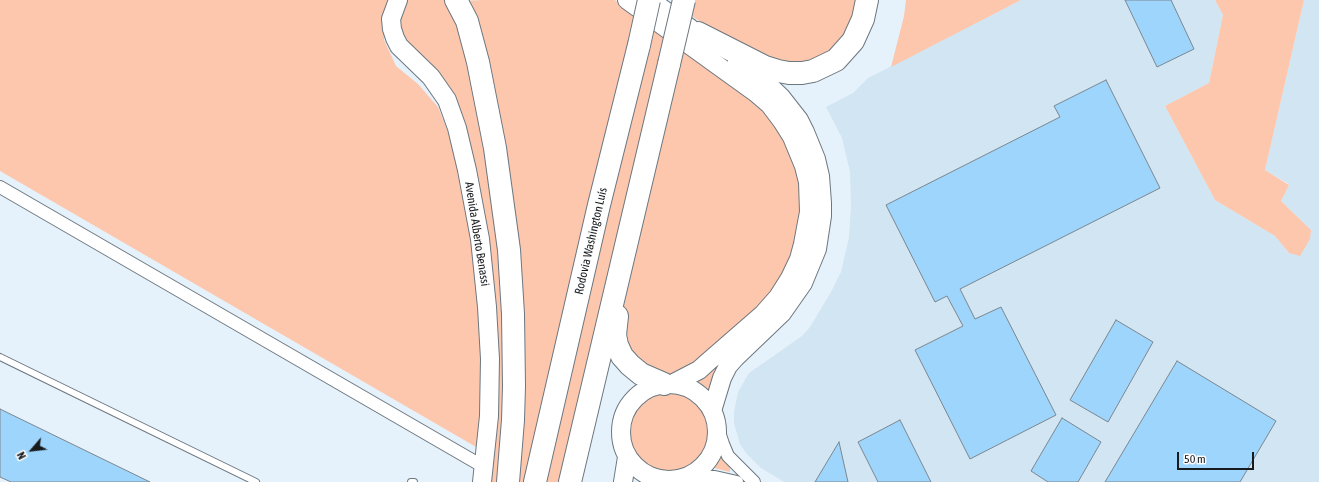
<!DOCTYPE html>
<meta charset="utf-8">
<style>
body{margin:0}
#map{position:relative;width:1319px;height:482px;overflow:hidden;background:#e6f2fb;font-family:"Asap Condensed",sans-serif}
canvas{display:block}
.north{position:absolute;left:12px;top:430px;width:40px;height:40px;-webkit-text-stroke:3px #fdfdfd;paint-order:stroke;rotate:242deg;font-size:11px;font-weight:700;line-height:16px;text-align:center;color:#171b1e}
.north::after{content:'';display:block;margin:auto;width:14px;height:18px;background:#171b1e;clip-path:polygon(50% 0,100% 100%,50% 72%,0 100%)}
.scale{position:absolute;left:1177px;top:452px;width:77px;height:18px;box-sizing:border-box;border:2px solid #171b1e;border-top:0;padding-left:5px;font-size:12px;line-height:14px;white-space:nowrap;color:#171b1e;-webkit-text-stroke:3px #fdfdfd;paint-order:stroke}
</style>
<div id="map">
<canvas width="1319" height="482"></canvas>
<div class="north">N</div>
<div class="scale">50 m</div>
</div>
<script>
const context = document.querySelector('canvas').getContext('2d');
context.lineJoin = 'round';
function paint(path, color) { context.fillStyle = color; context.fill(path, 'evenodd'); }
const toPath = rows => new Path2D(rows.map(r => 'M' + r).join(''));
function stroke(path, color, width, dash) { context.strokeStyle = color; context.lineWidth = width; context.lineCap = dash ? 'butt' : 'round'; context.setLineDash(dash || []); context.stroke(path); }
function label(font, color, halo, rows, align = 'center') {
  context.font = font + ' "Asap Condensed",sans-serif'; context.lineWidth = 3.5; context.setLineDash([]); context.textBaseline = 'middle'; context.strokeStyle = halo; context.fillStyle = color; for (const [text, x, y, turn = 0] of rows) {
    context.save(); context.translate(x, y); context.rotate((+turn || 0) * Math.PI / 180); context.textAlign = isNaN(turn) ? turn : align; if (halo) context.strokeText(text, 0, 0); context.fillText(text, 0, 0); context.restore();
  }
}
paint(toPath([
 [1021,0,1215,0,1223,15,1209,83,1165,106,1215,200,1275,236,1289,253,1311,230,1281,201,1289,184,1265,170,1304,0,1319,0,1319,482,784,482,761,468,746,453,740,444,734,423,734,412,738,392,749,373,802,336,810,327,831,292,841,272,849,237,851,206,850,172,842,138,826,107,853,93,868,78]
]), '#d2e5f3');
paint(toPath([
 [0,0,394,0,384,21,384,40,396,66,418,84,438,107,453,144,472,221,487,335,483,451,0,171],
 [408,0,446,0,463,31,501,224,505,482,490,482,497,375,441,76,432,65,406,43,401,33,399,21,405,3],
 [482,0,615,0,634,16,524,482,511,482,518,339,463,1],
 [694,0,863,0,845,45,804,68,751,57,692,16],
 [906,0,1021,0,891,67,904,16],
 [1215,0,1304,0,1265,170,1289,185,1281,201,1311,230,1310,239,1300,256,1289,253,1275,236,1215,200,1165,106,1209,83,1223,15],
 [655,28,665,35,660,58,563,482,541,482],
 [684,49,744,90,780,128,801,181,802,213,788,266,768,298,696,367,670,376,633,361,621,317],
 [727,352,711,394,688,381],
 '629 432a40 40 0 1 1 80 0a40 40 0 1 1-80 0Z',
 [720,450,730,467,730,472,710,467]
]), '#fdc7ad');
const building = toPath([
 [1125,0,1171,0,1194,49,1157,67,1125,0],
 [1106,80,1160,188,960,289,975,319,1001,307,1056,415,970,459,915,350,963,326,947,296,935,302,886,205,1060,117,1054,106,1106,80],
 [1116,320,1153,342,1108,422,1070,400,1116,320],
 [1177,361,1276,421,1240,482,1105,482,1177,361],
 [0,409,150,482,11,482,0,477,0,409],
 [1062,418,1101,442,1078,482,1048,482,1031,471,1062,418],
 [900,420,931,482,878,482,858,442,900,420],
 [839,442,848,482,815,482,839,442]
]);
paint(building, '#9ed5fc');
stroke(building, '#7c878f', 1);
const lane = toPath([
 [0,357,256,482],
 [411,482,414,482]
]);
const street = toPath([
 [0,187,484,467],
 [717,426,723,444,728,456,754,482],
 [648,476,653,482],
 [687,477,715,477,737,482]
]);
const secondary = toPath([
 [398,0,391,19,392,29,395,38,399,46,431,77,447,100,457,128,467,170,480,239,487,307,490,359,489,416,482,482],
 [627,0,756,93,770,105,782,121,792,137,804,166,808,182,809,212,803,244,799,259,790,278,778,297,763,314,709,361,699,370,672,384],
 [650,0,690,28],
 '621 432a48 48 0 1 1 96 0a48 48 0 1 1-96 0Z',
 [712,411,722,378,728,366,735,358,782,313,803,283,817,249,822,216,822,203,820,176,816,159,805,132,799,120,781,97,760,77,737,61],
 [623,482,627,457]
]);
const highway = toPath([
 [456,0,467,21,478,62,495,148,509,250,513,314,514,386,513,420,508,482],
 [698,33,765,67,778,71,789,73,802,73,813,71,836,60,853,41,863,19,867,0],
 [617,316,615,335,617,345,622,356,630,365,641,374,664,384],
 [535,482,599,205,639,45],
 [570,482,669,64]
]);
stroke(lane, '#6c777f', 8);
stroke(street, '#6c777f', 14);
stroke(secondary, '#6c777f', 20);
stroke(highway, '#6c777f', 24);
stroke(lane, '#fff', 6);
stroke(street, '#fff', 12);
stroke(secondary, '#fff', 18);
stroke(highway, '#fff', 22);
const highwayBridge = toPath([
 [639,45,649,0],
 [669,64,684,0]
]);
stroke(highwayBridge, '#6c777f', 24, []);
stroke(highwayBridge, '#fff', 22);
label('12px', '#171b1e', '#fdfdfd', [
 ["Avenida Alberto Benassi",477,234,81],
 ["Rodovia Washington Luís",591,241,-77]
]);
</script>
